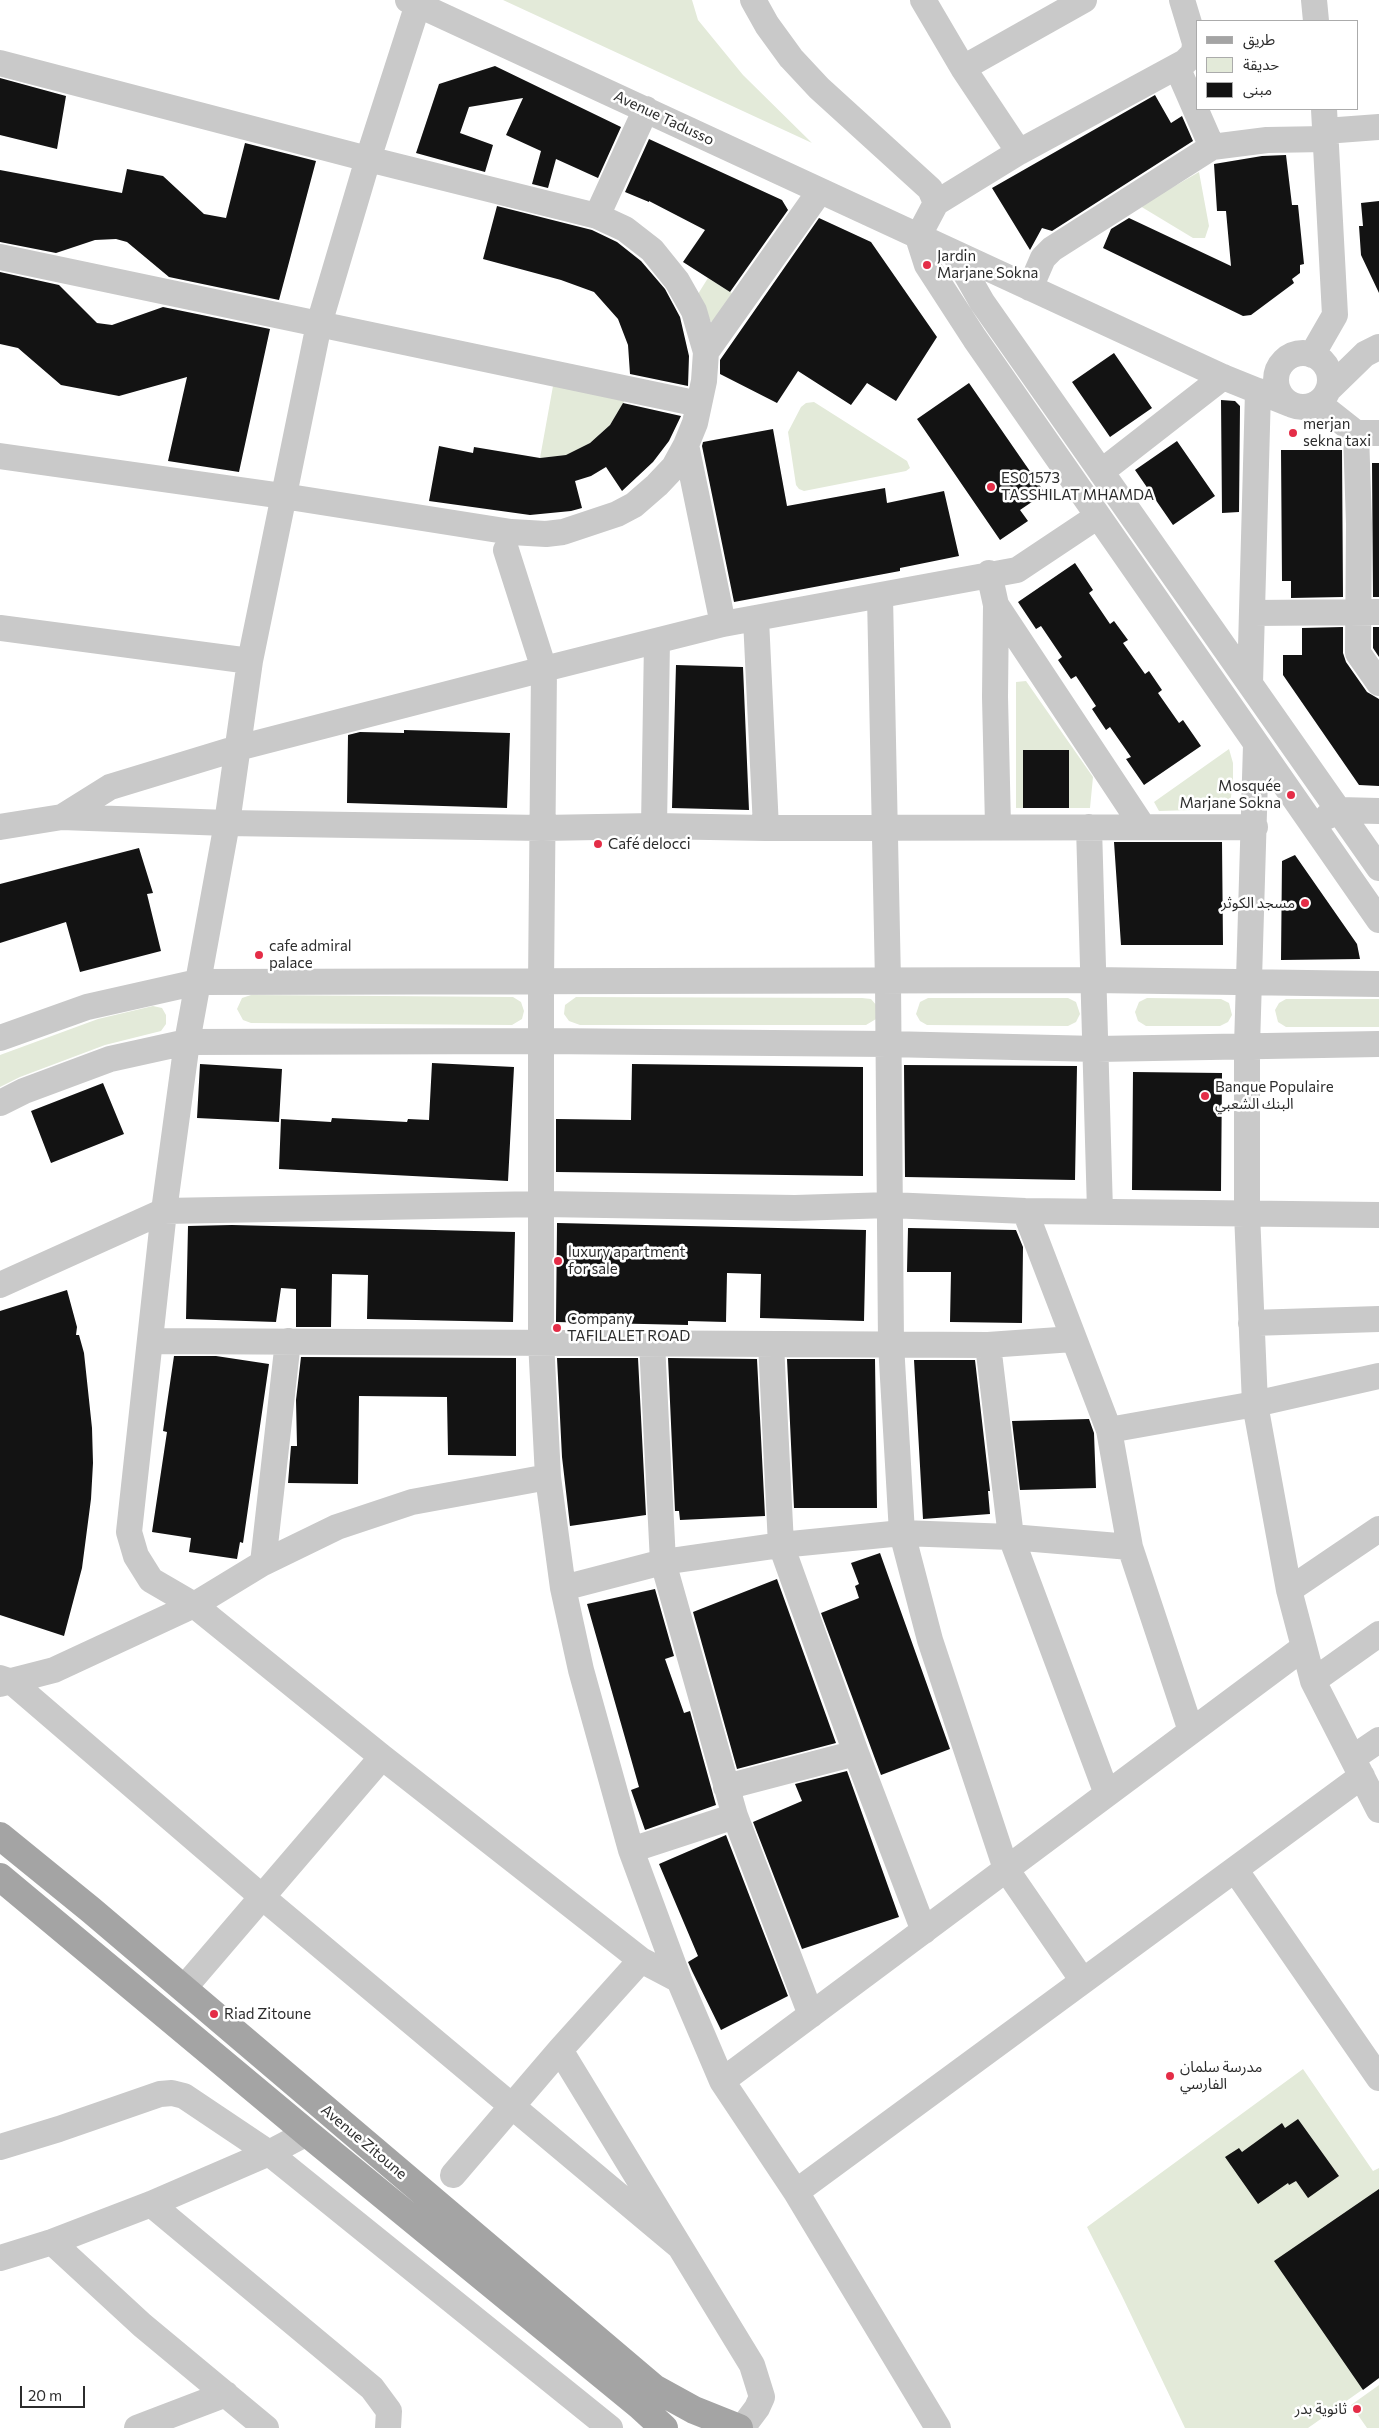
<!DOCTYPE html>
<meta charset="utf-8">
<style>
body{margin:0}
#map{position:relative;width:1379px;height:2428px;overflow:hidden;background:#fff;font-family:Commissioner,"Noto Sans Arabic",sans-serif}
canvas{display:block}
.legend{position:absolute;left:1196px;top:20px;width:162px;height:90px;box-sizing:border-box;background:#fff;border:1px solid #ababab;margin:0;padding:6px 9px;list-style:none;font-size:15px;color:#2c2c2c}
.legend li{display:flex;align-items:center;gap:10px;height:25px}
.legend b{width:25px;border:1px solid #ababab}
.scale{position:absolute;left:20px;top:2386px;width:65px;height:22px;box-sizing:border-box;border:2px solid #2c2c2c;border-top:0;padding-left:6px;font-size:15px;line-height:18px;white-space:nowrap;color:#2c2c2c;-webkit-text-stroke:4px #fff;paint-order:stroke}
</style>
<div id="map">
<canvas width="1379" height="2428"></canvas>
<ul class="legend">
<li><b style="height:6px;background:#a4a4a4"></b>طريق</li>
<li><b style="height:14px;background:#e3ead9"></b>حديقة</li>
<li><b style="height:14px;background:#131313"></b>مبنى</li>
</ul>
<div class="scale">20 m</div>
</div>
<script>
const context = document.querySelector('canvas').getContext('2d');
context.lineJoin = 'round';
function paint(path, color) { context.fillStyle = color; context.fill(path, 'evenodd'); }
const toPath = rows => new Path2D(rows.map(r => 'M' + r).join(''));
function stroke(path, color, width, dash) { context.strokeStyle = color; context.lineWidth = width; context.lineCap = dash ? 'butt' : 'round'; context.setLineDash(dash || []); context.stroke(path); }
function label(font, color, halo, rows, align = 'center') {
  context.font = font + ' Commissioner,"Noto Sans Arabic",sans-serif'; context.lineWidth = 5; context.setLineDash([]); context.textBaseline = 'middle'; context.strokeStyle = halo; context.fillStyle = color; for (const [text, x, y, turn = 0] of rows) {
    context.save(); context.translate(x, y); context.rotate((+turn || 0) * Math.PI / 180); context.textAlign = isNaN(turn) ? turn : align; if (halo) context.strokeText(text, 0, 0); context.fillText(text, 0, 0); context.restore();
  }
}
paint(toPath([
 [503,0,692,0,698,20,743,75,812,143],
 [1199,172,1209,226,1205,238,1193,238,1140,206],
 [708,278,732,293,714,321,711,322,698,294],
 [553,386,625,400,610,425,590,443,567,455,540,458],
 [814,402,907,461,910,468,906,471,804,491,799,489,796,485,788,432,801,407,806,403],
 [1026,681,1093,777,1090,808,1069,808,1069,750,1023,808,1016,808,1016,682],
 [1229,749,1233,763,1233,779,1230,806,1226,809,1159,811,1154,802],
 [251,995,513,997,521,1002,524,1011,522,1019,512,1025,251,1023,243,1020,237,1009,242,998],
 [576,997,862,998,871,999,877,1006,876,1019,866,1025,580,1025,569,1021,564,1014,565,1005],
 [928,998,1068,998,1076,1002,1080,1014,1076,1022,1068,1026,927,1025,920,1021,916,1014,920,1002],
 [1147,998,1221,999,1229,1003,1232,1015,1228,1022,1220,1026,1146,1026,1138,1021,1135,1012,1139,1002],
 [1286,999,1379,999,1379,1027,1286,1027,1278,1022,1275,1010,1279,1003],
 [153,1006,162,1008,166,1015,166,1024,161,1031,105,1045,20,1077,0,1087,0,1055,98,1019],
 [1303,2069,1373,2171,1379,2168,1379,2378,1308,2428,1185,2428,1122,2296,1087,2227],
 [1379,2385,1379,2428,1367,2428,1351,2405]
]), '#e3ead9');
paint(toPath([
 [495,66,621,127,598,178,556,159,548,188,532,184,541,151,506,135,523,98,469,107,460,133,493,145,485,172,416,153,439,84],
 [0,78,66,96,57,149,0,135],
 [1155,95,1171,123,1182,116,1193,141,1052,231,1042,228,1030,250,992,188],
 [649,139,782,200,788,210,730,292,683,262,705,230,649,201,649,202,625,192],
 [245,143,316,161,279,300,169,277,127,242,116,239,95,240,56,253,0,242,0,170,122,193,127,169,163,176,204,214,226,218],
 [1286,155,1292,205,1298,205,1304,264,1300,265,1300,273,1292,279,1294,283,1251,315,1243,316,1103,248,1111,229,1129,218,1231,266,1226,211,1217,211,1214,164,1262,156],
 [1379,201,1379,293,1361,255,1359,226,1363,226,1361,203],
 [497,206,592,230,617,242,641,261,665,289,680,317,689,356,688,386,630,374,628,345,618,319,594,292,561,280,483,259],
 [819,218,871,242,937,337,896,401,867,383,851,405,798,371,777,403,720,374,720,360],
 [0,272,59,285,97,323,112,325,163,307,270,329,239,472,168,461,187,377,119,396,61,385,18,348,0,344],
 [1114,353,1152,408,1110,437,1072,382],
 [969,383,1045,493,1020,510,1028,521,1000,540,917,419],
 [1221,400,1235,401,1240,406,1239,512,1222,513],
 [623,403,681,416,669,441,653,462,622,491,606,467,591,476,575,481,582,508,571,511,530,515,429,501,439,446,473,453,474,447,540,458,566,455,590,443,610,425],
 [773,429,787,506,885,488,887,503,944,491,959,556,900,568,900,571,734,602,702,446,703,442],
 [1177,441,1215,496,1173,525,1135,470],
 [1281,450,1342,450,1343,597,1291,598,1291,581,1282,581],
 [1372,463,1379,463,1379,597,1373,597],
 [1075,563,1093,590,1089,593,1110,624,1114,621,1128,640,1123,643,1145,674,1149,671,1162,690,1158,693,1179,723,1183,720,1201,746,1144,785,1126,759,1131,757,1110,727,1106,730,1092,709,1096,706,1076,676,1071,679,1058,660,1062,657,1041,626,1036,629,1018,602],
 [1343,627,1343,653,1346,662,1367,692,1379,699,1379,786,1359,785,1283,675,1283,655,1302,655,1302,628],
 [1373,627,1379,627,1379,657,1373,648],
 [676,665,743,667,749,810,672,808],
 [404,730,510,733,507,808,347,803,348,735,360,732,404,733],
 [1023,750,1069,750,1069,808,1023,808],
 [1114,842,1222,842,1223,945,1121,945],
 [139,848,153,893,147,894,161,951,80,972,66,922,0,943,0,884],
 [1295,855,1357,944,1360,959,1281,960,1282,861],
 [432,1063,514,1067,508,1181,279,1169,281,1119,331,1122,332,1118,407,1122,408,1119,429,1120],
 [200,1064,282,1069,279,1122,197,1118],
 [632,1064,863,1067,863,1176,556,1172,556,1119,631,1120],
 [904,1065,1077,1066,1075,1180,905,1177],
 [1133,1072,1222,1073,1221,1191,1132,1190],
 [103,1083,124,1134,51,1163,31,1111],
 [557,1223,866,1230,864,1321,760,1318,761,1274,727,1273,726,1322,688,1321,688,1325,556,1322],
 [232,1225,515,1232,513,1322,367,1319,368,1275,332,1274,331,1327,296,1327,296,1289,281,1288,276,1322,186,1319,188,1226],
 [908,1228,1016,1230,1023,1247,1022,1323,950,1322,951,1272,907,1272],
 [67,1290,77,1327,76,1335,79,1335,84,1353,92,1428,93,1463,91,1499,82,1568,64,1636,0,1615,0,1311],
 [174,1356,216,1356,269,1364,243,1543,240,1542,237,1559,189,1552,191,1538,152,1532,167,1432,163,1431],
 [301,1357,516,1358,516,1456,448,1455,447,1397,359,1396,358,1484,288,1483,291,1446,297,1446,296,1400],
 [557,1358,638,1358,646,1515,570,1526,562,1457],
 [668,1358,757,1359,765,1516,680,1520,679,1511,675,1511],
 [787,1359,875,1359,877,1508,794,1508],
 [914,1360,975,1360,990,1491,988,1491,990,1514,923,1519],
 [1089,1419,1094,1433,1096,1488,1020,1490,1012,1421],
 [880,1553,950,1749,881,1775,821,1613,859,1598,855,1586,859,1584,851,1563],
 [777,1579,836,1743,737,1769,693,1612],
 [655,1589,674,1656,665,1659,684,1713,690,1711,716,1805,645,1830,631,1790,639,1787,587,1604],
 [847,1771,899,1917,802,1949,753,1822,802,1801,795,1784],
 [726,1835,788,1996,721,2030,692,1971,688,1962,698,1956,659,1864],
 [1298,2119,1339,2176,1308,2198,1296,2181,1289,2185,1288,2183,1258,2204,1225,2157,1239,2148,1242,2152,1282,2123,1285,2128],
 [1379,2189,1379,2378,1363,2390,1274,2261]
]), '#131313');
stroke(toPath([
 [408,0,1223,377,1290,404],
 [753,0,767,25,791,58,819,88,930,189,936,203],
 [923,0,963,68,1019,152],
 [1182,0,1195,43,1194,53,1185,62,1019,152,936,203,918,237,927,265,975,339,1379,920],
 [1314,0,1316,21],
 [418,4,368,159,319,324,250,661,227,823,187,1042,164,1211,129,1532,136,1556,151,1580,194,1605,382,1757,641,1960,679,1980],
 [0,63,368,159,597,216,625,229,652,250,677,281,694,311,706,352,704,381,695,423,686,445,674,467,657,485,634,505,617,514,563,532,546,534,511,532,283,496,0,456],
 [1177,67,1212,147],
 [963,68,1084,0],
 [1325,131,1379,127],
 [597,216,646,109],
 [954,253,982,302,1379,868],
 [0,257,699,404],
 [1030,288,1043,258,1052,249,1212,147,1267,140,1326,139],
 [706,352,820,191],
 '1276 380a27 27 0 1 1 54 0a27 27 0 1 1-54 0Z',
 [1312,355,1335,315,1324,109],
 [1328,390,1365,354,1379,347],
 [1318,403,1356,433,1379,433],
 [1356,433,1359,524,1358,653,1379,683],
 [686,445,723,624],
 [1101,472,1223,377],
 [506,550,544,669,541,983,541,1341,548,1477,563,1588,581,1670,631,1850,679,1980,722,2081,796,2192,938,2428],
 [989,573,996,605,1143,827],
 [880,596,888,982,891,1344,902,1533,930,1640,1006,1869,1083,1981],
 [996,605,995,697,998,826],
 [1252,613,1379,612],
 [756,619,766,828],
 [0,628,250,661],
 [1250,684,1258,391],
 [1256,745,1247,1046,1247,1213,1255,1404,1289,1590,1313,1681,1379,1810],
 [1328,816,1339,810,1379,811],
 [62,817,110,787,238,748,544,669,723,624,1017,570,1098,516],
 [654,826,657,641],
 [0,827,62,817,227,823,542,828,654,826,766,828,1255,827],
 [1089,827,1100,1211],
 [0,1038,87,1007,198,982,1093,980,1379,984],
 [0,1103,24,1091,110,1059,187,1042,541,1041,888,1044,1097,1049,1379,1044],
 [1025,1211,1109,1430,1130,1547,1191,1731],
 [0,1285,164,1211,542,1204,795,1208,890,1205,1025,1211,1379,1215],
 [1251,1323,1379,1319],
 [151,1341,988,1345,1073,1339],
 [652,1343,663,1562,735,1816,811,2015],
 [771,1344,781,1545,856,1753,924,1931],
 [988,1345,1011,1537,1107,1794],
 [1109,1430,1255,1404,1379,1376],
 [263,1563,288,1341],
 [563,1588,663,1562,781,1545,902,1533,1011,1537,1130,1547],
 [1289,1590,1379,1529],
 [0,1678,12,1682,261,1896,679,2246],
 [1313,1681,1379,1634],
 [0,1684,54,1670,194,1605,263,1563,337,1527,412,1502,548,1477],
 [1354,1757,1379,1740],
 [726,1787,856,1753],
 [631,1850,735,1816],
 [1236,1871,1379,2078],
 [184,1988,382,1757],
 [560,2050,752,2365,762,2397,757,2408,742,2428],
 [722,2081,1303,1648],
 [0,2147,59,2129,160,2094,172,2093,184,2096,269,2153,610,2428],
 [453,2175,560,2050,641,1960],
 [796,2192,1362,1776],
 [151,2204,372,2388,389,2411,388,2428],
 [52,2242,142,2325,266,2428],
 [0,2258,52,2242,151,2204,269,2153,307,2133],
 [137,2428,226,2394]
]), '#c9c9c9', 26);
stroke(toPath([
 [0,1836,91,1910,654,2388,694,2410,739,2428],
 [0,1877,307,2133,640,2406,664,2428]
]), '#a4a4a4', 28);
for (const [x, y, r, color] of [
 [927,265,5,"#e42d47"],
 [1293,433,5,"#e42d47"],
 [991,487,5,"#e42d47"],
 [1291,795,5,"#e42d47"],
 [598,844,5,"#e42d47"],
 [1305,903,5,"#e42d47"],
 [259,955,5,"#e42d47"],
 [1205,1096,5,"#e42d47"],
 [558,1261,5,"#e42d47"],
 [557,1328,5,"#e42d47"],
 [214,2014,5,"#e42d47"],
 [1170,2076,5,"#e42d47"],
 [1357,2409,5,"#e42d47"]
]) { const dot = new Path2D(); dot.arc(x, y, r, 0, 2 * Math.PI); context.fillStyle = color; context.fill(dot); stroke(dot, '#fff', 2); }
label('15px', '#2c2c2c', '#fff', [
 ["Avenue Tadusso",664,118,25],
 ["Avenue Zitoune",364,2142,40]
]);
label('15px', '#2c2c2c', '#fff', [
 ["Jardin",937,256],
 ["Marjane Sokna",937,273],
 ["merjan",1303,424],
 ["sekna taxi",1303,441],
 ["ES01573",1001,478],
 ["TASSHILAT MHAMDA",1001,495],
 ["Mosquée",1281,786,"right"],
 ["Marjane Sokna",1281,803,"right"],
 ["Café delocci",608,844],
 ["مسجد الكوثر",1295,903,"right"],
 ["cafe admiral",269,946],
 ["palace",269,963],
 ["Banque Populaire",1215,1087],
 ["البنك الشعبي",1215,1104],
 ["luxury apartment",568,1252],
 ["for sale",568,1269],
 ["Company",567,1319],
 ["TAFILALET ROAD",567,1336],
 ["Riad Zitoune",224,2014],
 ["مدرسة سلمان",1180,2067],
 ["الفارسي",1180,2084],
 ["ثانوية بدر",1347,2409,"right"]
], 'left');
</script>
